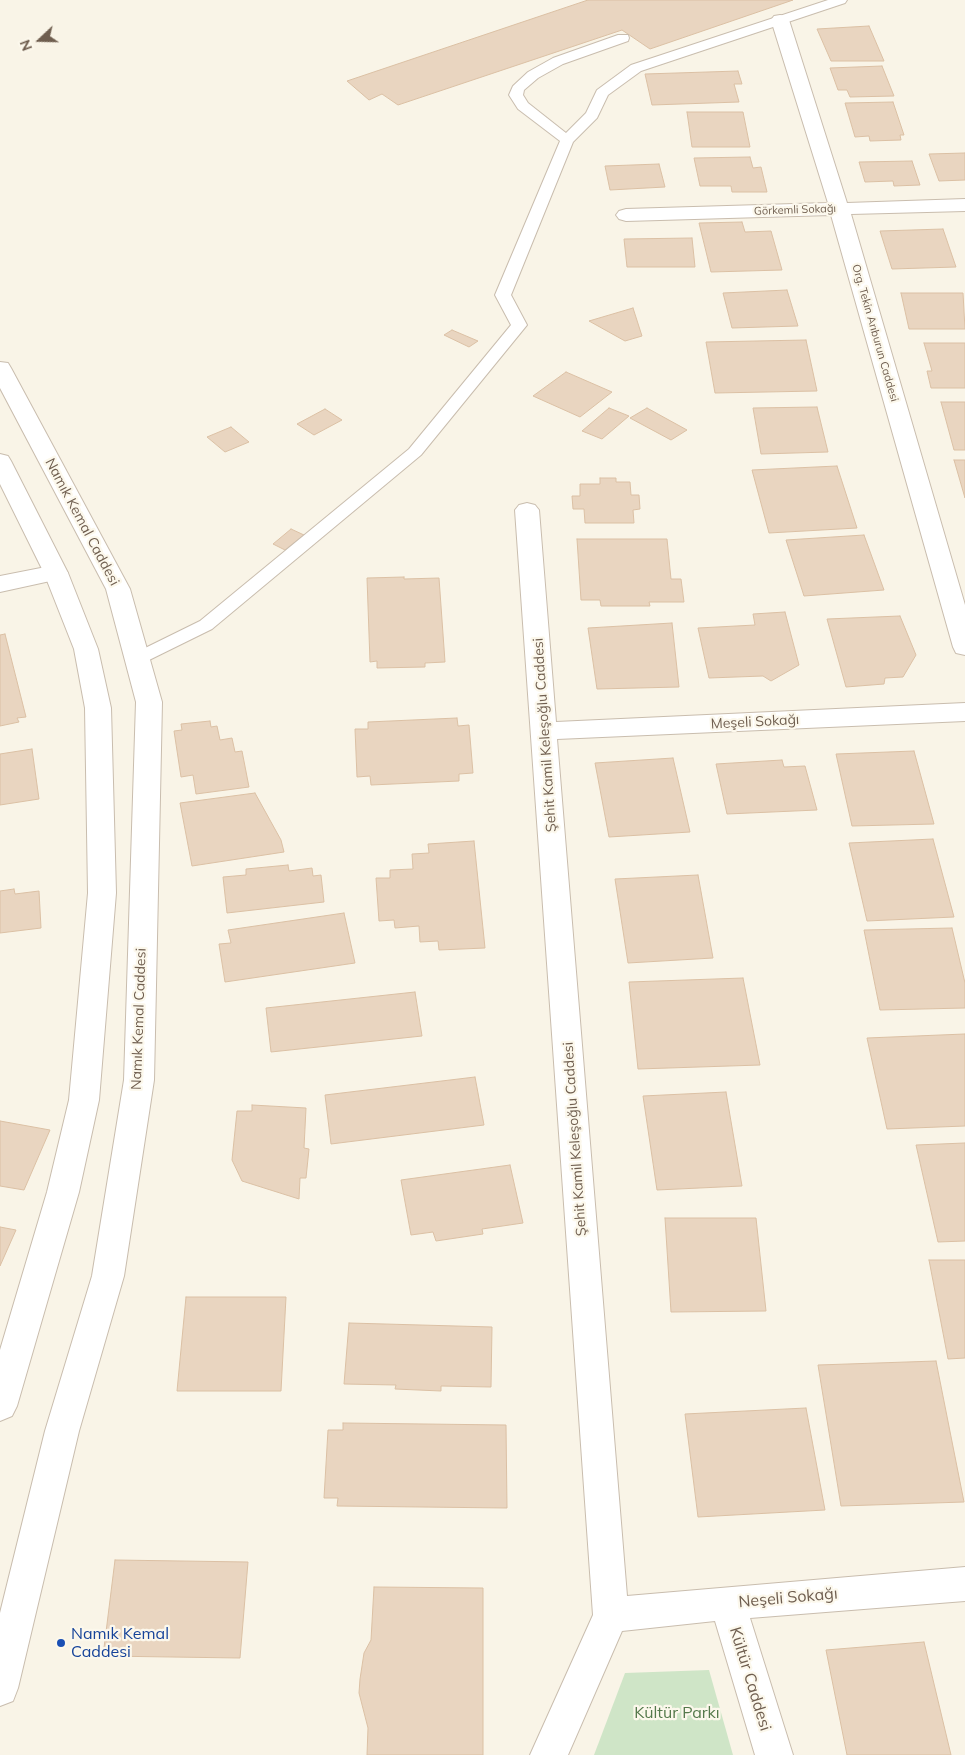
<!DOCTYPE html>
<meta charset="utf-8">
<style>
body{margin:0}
#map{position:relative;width:965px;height:1755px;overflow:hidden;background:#f9f4e7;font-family:Mulish,sans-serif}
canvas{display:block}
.north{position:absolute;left:15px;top:15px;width:50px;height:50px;-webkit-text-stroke:4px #fcf8ec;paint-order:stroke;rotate:249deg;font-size:14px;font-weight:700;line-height:20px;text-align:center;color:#6f5e4f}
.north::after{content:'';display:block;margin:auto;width:18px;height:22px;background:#6f5e4f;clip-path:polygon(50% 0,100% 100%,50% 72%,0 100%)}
</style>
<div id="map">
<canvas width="965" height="1755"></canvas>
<div class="north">N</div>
</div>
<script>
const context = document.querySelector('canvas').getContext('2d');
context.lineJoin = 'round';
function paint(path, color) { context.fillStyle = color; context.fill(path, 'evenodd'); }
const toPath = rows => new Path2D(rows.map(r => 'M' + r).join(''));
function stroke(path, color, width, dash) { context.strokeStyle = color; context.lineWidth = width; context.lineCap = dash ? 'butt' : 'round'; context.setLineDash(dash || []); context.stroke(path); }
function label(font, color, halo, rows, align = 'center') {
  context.font = font + ' Mulish,sans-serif'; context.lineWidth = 4.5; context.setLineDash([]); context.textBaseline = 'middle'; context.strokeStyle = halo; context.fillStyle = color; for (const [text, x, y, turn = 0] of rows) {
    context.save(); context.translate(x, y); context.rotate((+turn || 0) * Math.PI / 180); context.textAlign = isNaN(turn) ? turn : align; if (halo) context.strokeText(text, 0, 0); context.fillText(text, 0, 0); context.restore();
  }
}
paint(toPath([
 [709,1670,733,1755,594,1755,625,1673]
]), '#cfe5c7');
const building = toPath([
 [588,0,793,0,650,49,622,30,398,105,382,94,369,100,347,81,588,0],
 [869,26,884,61,831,61,817,29,869,26],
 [882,66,894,96,850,97,847,90,838,90,830,68,882,66],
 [738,71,742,84,734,84,739,102,652,105,645,74,738,71],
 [893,102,904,135,900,135,901,140,870,141,869,136,855,137,845,103,893,102],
 [687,112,743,112,750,147,692,147,687,112],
 [965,153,965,180,939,181,929,154,965,153],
 [750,157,753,168,761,167,767,192,732,192,731,186,700,186,694,158,750,157],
 [912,161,920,185,894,186,893,181,865,182,859,162,912,161],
 [659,164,665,187,610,190,605,166,659,164],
 [742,222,745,232,771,231,782,270,711,272,699,223,742,222],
 [943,229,956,267,892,269,880,231,943,229],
 [692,238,695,267,627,267,624,239,692,238],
 [787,290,798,326,732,328,723,293,787,290],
 [901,293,963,293,965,329,909,329,901,293],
 [633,308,642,336,625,341,589,321,633,308],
 [452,330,478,341,469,347,444,335,452,330],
 [806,340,817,391,715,393,706,342,806,340],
 [924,343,965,343,965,388,931,388,927,371,932,371,924,343],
 [566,372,612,392,580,417,533,396,566,372],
 [941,402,965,402,965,450,954,450,941,402],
 [817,407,828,452,761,454,753,408,817,407],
 [609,408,629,416,602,439,582,431,609,408],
 [647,408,687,430,671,440,630,418,647,408],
 [325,409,342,420,314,435,297,424,325,409],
 [231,427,249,442,225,452,207,437,231,427],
 [954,460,965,460,965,498,954,460],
 [837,466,857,528,769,533,752,470,837,466],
 [600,478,616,478,616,482,630,482,631,495,639,495,640,509,633,510,634,523,585,523,584,509,573,509,572,496,580,496,580,484,600,484,600,478],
 [291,529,304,535,285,550,273,544,291,529],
 [864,535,884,590,804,596,786,540,864,535],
 [577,539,667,539,671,579,681,579,684,602,649,602,650,606,601,606,600,600,581,600,577,539],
 [404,577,404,579,439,578,445,662,425,663,425,667,377,668,377,661,370,662,367,578,404,577],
 [785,612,799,665,771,681,763,676,709,678,698,628,755,625,753,614,785,612],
 [900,616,916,655,903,677,885,678,884,684,846,687,827,619,900,616],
 [672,623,679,687,597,689,588,628,672,623],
 [5,634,26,717,17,718,19,722,0,726,0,635,5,634],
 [457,718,458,726,469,725,473,773,459,774,459,781,371,785,370,776,357,777,355,729,368,729,368,722,457,718],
 [210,721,211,727,217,726,220,740,232,738,235,752,242,751,249,787,196,794,193,775,181,777,174,731,182,730,181,724,210,721],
 [32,749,39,799,0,805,0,754,32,749],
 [914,751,934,824,852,826,836,754,914,751],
 [673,758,690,832,609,837,595,763,673,758],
 [782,760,784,767,805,766,817,810,727,814,716,764,782,760],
 [255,793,281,840,284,852,192,866,180,803,255,793],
 [933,839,954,917,867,921,849,843,933,839],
 [474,841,485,948,439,950,438,941,420,942,419,926,395,928,394,920,379,921,376,878,390,878,390,870,413,869,412,854,429,853,428,844,474,841],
 [288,865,289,871,312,868,313,876,321,875,324,902,227,913,223,877,246,875,246,869,288,865],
 [698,875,713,958,628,963,615,879,698,875],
 [14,889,15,894,39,891,41,928,0,933,0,891,14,889],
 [344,913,355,963,225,982,219,944,231,943,228,930,344,913],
 [952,928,965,983,965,1008,880,1010,864,930,952,928],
 [743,978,760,1065,638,1069,629,982,743,978],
 [415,992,422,1036,271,1052,266,1008,415,992],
 [965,1034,965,1126,887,1129,867,1038,965,1034],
 [475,1077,484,1125,331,1144,325,1095,475,1077],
 [726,1092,742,1186,657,1190,643,1096,726,1092],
 [252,1105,306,1108,304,1148,309,1149,306,1178,300,1178,299,1199,242,1181,232,1160,237,1111,252,1111,252,1105],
 [0,1121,50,1130,24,1190,0,1186,0,1121],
 [965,1143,965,1241,938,1242,916,1145,965,1143],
 [510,1165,523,1223,482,1229,483,1234,436,1241,433,1232,411,1235,401,1180,510,1165],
 [665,1218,756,1218,766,1311,671,1312,665,1218],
 [0,1227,16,1230,0,1266,0,1227],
 [929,1260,965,1260,965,1358,948,1359,929,1260],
 [186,1297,286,1297,281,1391,177,1391,186,1297],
 [349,1323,492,1327,491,1387,441,1386,441,1391,395,1389,396,1385,344,1384,349,1323],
 [936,1361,964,1502,841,1506,818,1365,936,1361],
 [806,1408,825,1510,698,1517,685,1414,806,1408],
 [343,1423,506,1425,507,1508,337,1506,338,1498,324,1498,328,1430,343,1430,343,1423],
 [115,1560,248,1562,240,1658,103,1656,115,1560],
 [374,1587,483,1588,483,1755,367,1755,368,1728,359,1693,360,1679,364,1653,371,1640,374,1587],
 [924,1642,951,1755,847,1755,826,1650,924,1642]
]);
paint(building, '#e9d5c0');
stroke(building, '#dbc0a4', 1);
const service = toPath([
 [828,0,847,0,845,3,641,71,608,95,597,118,573,142,511,295,527,325,421,455,212,629,143,663,131,663,128,659,131,655,200,621,409,449,511,325,495,295,560,141,518,109,509,95,513,86,528,72,553,58,618,35,628,35,629,38,628,41,563,64,538,78,524,90,523,95,528,103,566,133,586,113,597,90,631,65,828,0]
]);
const minor = toPath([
 [780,15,786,16,789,20,847,203,965,199,965,211,851,214,965,605,965,655,956,653,953,647,831,215,626,221,619,219,616,215,619,211,626,209,828,203,771,20,774,16,780,15],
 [527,503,535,505,539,510,556,722,965,703,965,721,557,739,627,1596,965,1567,965,1601,750,1618,793,1755,755,1755,715,1621,622,1631,568,1755,530,1755,593,1615,515,510,519,505,527,503],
 [56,565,64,568,68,573,64,578,0,592,0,576,56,565]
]);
const tertiary = toPath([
 [0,362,8,363,11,368,130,589,162,702,154,1080,124,1276,79,1431,18,1688,13,1701,0,1706,0,1613,45,1431,92,1276,124,1080,136,702,106,589,0,388,0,362],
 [0,454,8,456,11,461,68,573,98,649,111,708,116,893,99,1100,79,1192,17,1406,12,1416,0,1421,0,1350,47,1192,69,1100,88,893,85,708,74,649,44,573,0,484,0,454]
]);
stroke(service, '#c9bdae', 2);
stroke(minor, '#c9bdae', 2);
stroke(tertiary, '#c9bdae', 2);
paint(service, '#fff');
paint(minor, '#fff');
paint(tertiary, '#fff');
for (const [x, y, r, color] of [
 [61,1643,5,"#1a4fb4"]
]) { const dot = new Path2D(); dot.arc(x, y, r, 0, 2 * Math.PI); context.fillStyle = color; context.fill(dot); stroke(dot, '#fcf8ec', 2); }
label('11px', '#6f5e4f', '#fcf8ec', [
 ["Görkemli Sokağı",795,210,-2],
 ["Org. Tekin Arıburun Caddesi",875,333,74]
]);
label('14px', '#6f5e4f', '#fcf8ec', [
 ["Namık Kemal Caddesi",82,522,62],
 ["Meşeli Sokağı",755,722,-3],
 ["Şehit Kamil Keleşoğlu Caddesi",545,735,-94],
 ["Namık Kemal Caddesi",139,1019,-88],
 ["Şehit Kamil Keleşoğlu Caddesi",575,1139,-94]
]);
label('16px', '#6f5e4f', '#fcf8ec', [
 ["Neşeli Sokağı",788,1598,-5],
 ["Kültür Caddesi",750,1679,73]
]);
label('16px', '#164399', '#fcf8ec', [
 ["Namık Kemal",71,1634],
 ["Caddesi",71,1652]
], 'left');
label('16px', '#54794b', '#fcf8ec', [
 ["Kültür Parkı",677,1713]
]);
</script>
